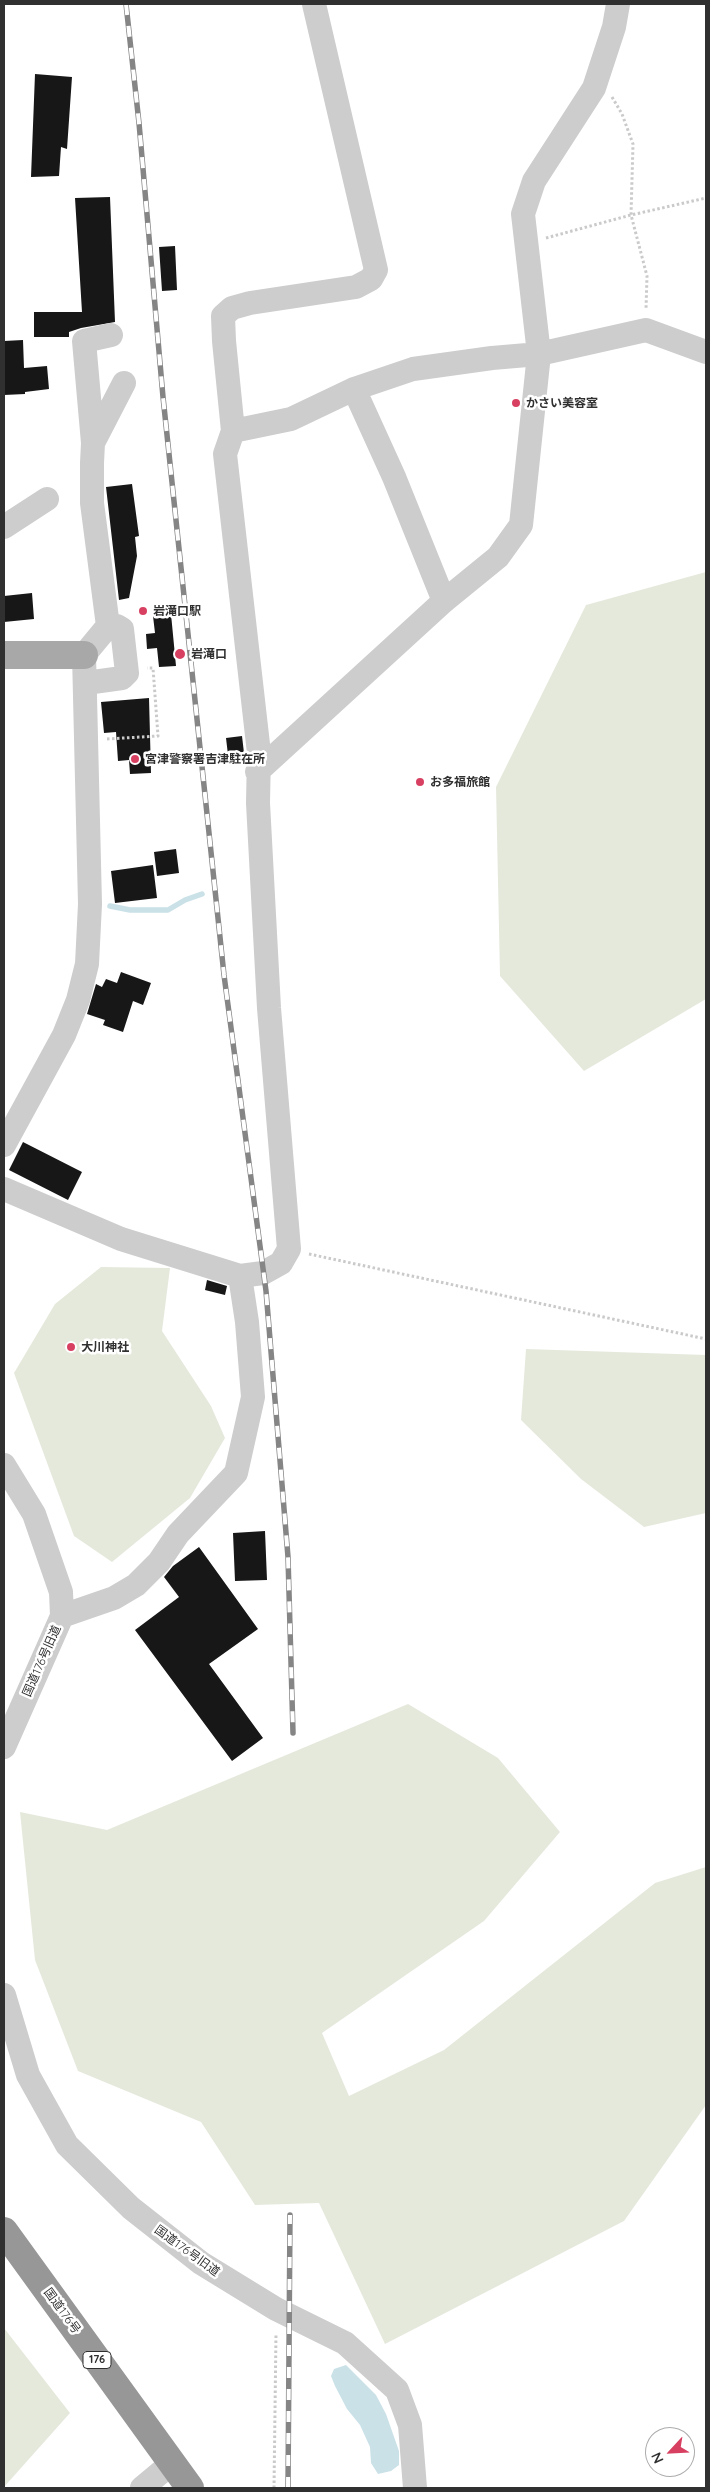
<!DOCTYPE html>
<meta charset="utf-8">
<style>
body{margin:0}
#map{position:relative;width:710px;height:2492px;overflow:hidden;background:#fff;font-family:Quicksand,sans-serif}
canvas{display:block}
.frame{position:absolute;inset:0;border:5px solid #303030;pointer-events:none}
.north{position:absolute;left:645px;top:2427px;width:50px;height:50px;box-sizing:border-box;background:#fff;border:1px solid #acacac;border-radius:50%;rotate:245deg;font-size:14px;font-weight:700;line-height:20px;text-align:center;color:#303030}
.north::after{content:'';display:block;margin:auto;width:18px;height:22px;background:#d84062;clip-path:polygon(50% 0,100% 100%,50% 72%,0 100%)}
</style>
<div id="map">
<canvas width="710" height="2492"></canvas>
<div class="frame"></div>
<div class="north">N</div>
</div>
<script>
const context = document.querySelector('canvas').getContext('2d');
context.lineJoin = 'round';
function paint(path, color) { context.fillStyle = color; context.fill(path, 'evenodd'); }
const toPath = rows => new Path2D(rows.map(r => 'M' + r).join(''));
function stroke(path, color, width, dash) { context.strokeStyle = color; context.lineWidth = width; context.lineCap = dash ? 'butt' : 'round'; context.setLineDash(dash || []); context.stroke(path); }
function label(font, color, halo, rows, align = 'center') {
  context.font = font + ' Quicksand,"Noto Sans JP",sans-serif'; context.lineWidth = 5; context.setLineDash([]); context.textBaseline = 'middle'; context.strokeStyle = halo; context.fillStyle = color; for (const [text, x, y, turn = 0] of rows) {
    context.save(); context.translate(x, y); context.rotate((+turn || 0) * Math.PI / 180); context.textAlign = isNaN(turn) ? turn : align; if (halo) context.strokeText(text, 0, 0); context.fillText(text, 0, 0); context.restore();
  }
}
paint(toPath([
 [706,572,706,999,584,1071,500,976,496,787,586,605],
 [101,1267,170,1268,162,1331,211,1406,225,1438,190,1498,112,1562,74,1536,14,1373,55,1304],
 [526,1349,706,1355,706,1513,644,1527,581,1479,521,1420],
 [408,1704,498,1758,560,1832,484,1921,322,2033,349,2096,444,2050,655,1883,706,1867,706,2105,624,2221,385,2344,319,2203,255,2205,201,2122,78,2071,35,1960,20,1812,107,1830],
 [4,2328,70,2413,4,2487]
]), '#e5e9dc');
paint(toPath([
 [346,2365,376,2395,386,2414,399,2451,399,2465,391,2471,378,2474,371,2463,370,2447,360,2425,347,2409,335,2386,331,2376,334,2369]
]), '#cae1e8');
stroke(toPath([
 [110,906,130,910,168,910,185,900,202,894]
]), '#cae1e8', 5.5);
paint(toPath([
 [35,74,72,77,67,149,61,147,59,176,31,177],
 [110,197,115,322,81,328,69,332,69,337,34,337,34,312,82,312,75,198],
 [175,246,177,290,162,291,159,247],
 [23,340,24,368,47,366,49,389,25,392,25,394,4,395,4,341],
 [132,484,139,536,135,537,137,556,129,598,119,600,106,487],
 [32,593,34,619,4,622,4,596],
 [171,614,176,666,159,667,157,648,147,649,146,634,155,633,153,616],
 [149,698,151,773,130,774,129,760,118,761,116,732,104,733,101,702],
 [242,736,244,753,228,755,226,738],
 [176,849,179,873,157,876,154,852],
 [153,865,157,898,115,903,111,871],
 [121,972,151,983,143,1005,133,1001,123,1032,103,1025,105,1020,87,1014,96,984,102,987,106,979,117,983],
 [23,1142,82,1172,68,1200,9,1170],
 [207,1280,227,1286,225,1295,205,1290],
 [265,1531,267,1580,235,1581,233,1533],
 [199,1547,258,1629,209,1664,263,1738,232,1761,135,1630,179,1597,164,1577,173,1566]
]), '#171717');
stroke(toPath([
 [612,97,622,114,633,144,631,215,647,276,646,309],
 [546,238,631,215,706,198],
 [107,739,158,736,153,668,147,668],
 [309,1254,706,1339],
 [274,2488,276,2333]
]), '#cacaca', 3, [2.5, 2.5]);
stroke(toPath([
 [354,389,394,477,444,601],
 [233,431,291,419,354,389,413,369,492,358,539,354,646,330,706,352],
 [93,443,84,341,111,335],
 [4,527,47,499],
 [86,683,122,678,127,673,122,629,117,626,108,626],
 [257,772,444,601,498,557,521,525,539,354,523,214,534,181,594,88,614,27,618,4],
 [4,1145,64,1035,78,1000,87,964,90,904,84,655,108,626,92,503,92,463,93,443,124,383],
 [4,1189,121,1239,240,1276,263,1273,281,1263,289,1249,269,1008,258,803,259,753,225,454,233,431,224,341,223,316,232,308,250,303,356,287,371,279,376,270,314,4],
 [4,1465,34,1514,61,1592,62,1616,4,1747],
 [62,1616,114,1598,136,1585,159,1562,178,1534,236,1473,253,1397,247,1322,240,1276],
 [4,1995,28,2075,67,2145,131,2208,201,2263,276,2309,345,2343,397,2390,410,2425,415,2488],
 [142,2488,172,2463]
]), '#cdcdcd', 24);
stroke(toPath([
 [4,655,84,655]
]), '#a8a8a8', 28);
stroke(toPath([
 [4,2231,190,2488]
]), '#979797', 28);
const rail = toPath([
 [126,4,139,123,163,397,224,975,266,1291,288,1557,293,1733],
 [288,2488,290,2215]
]);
stroke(rail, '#858585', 5.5);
stroke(rail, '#fff', 4, [11]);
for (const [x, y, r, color] of [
 [516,403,5,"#d84062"],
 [143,611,5,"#d84062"],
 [180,654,6,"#d84062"],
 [135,759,5,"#d84062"],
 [420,782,5,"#d84062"],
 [71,1347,5,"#d84062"]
]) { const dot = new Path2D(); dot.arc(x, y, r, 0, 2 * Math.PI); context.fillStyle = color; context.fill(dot); stroke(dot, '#fff', 2); }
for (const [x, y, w] of [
 [97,2360,28]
]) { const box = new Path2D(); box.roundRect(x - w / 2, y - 8.5, w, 17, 4); context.fillStyle = '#fff'; context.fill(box); stroke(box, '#303030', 1); }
label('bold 11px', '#303030', null, [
 ["176",97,2360]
]);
label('bold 12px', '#303030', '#fff', [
 ["かさい美容室",526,403],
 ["岩滝口駅",153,611],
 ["岩滝口",191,654],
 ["宮津警察署吉津駐在所",145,759],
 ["お多福旅館",430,782],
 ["大川神社",81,1347]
], 'left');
label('12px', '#303030', '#fff', [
 ["国道176号旧道",42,1661,-66],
 ["国道176号旧道",187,2251,36],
 ["国道176号",62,2311,54]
]);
</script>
